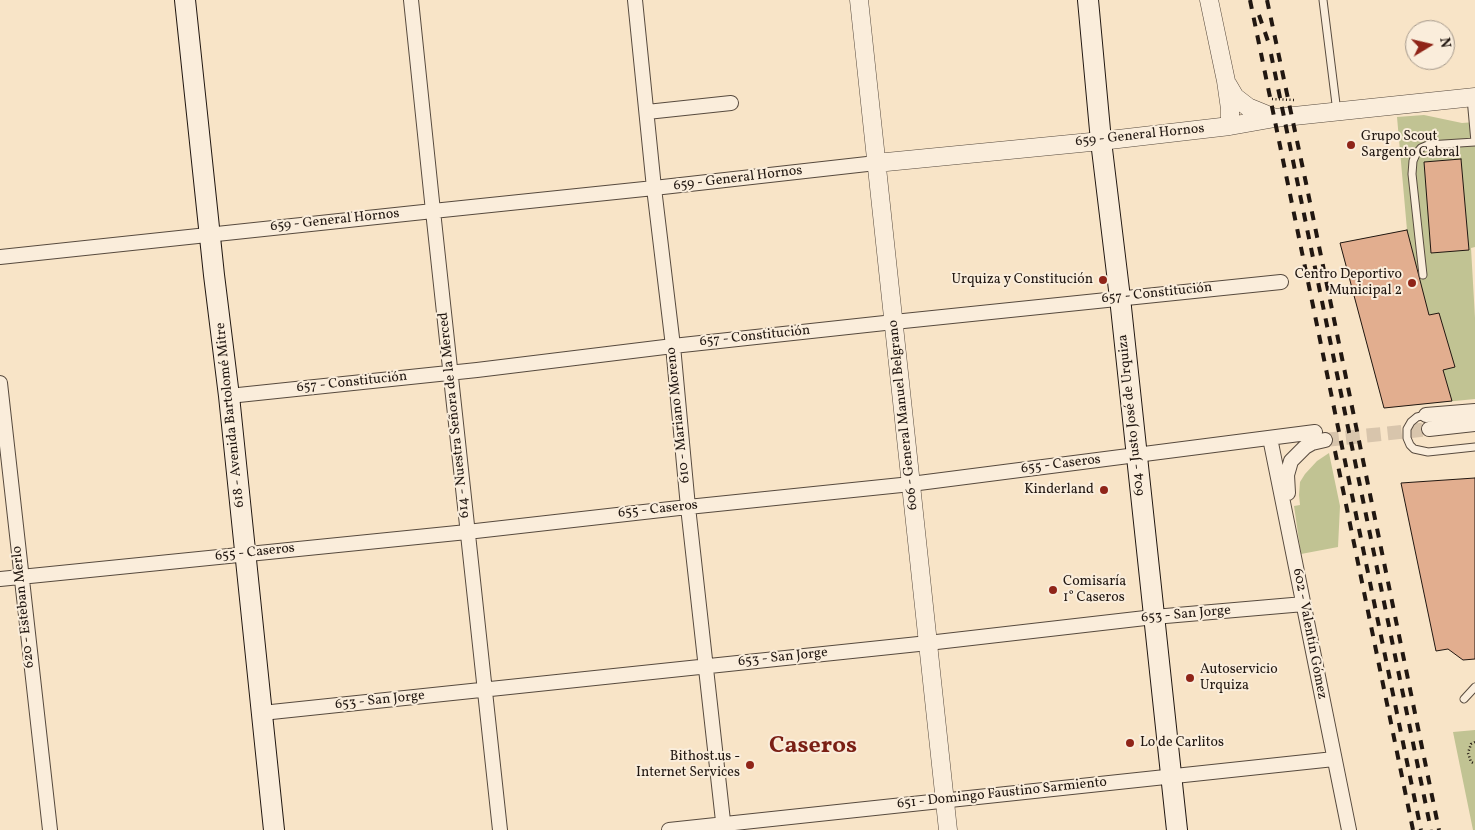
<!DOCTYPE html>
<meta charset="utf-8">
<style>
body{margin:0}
#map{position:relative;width:1475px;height:830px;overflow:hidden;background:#f8e4c7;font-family:Vollkorn,serif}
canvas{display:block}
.north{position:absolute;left:1405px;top:20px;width:50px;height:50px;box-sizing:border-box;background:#faeddb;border:1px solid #a3978a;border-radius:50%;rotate:81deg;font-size:14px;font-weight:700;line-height:20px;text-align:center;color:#211711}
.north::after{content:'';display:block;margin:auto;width:18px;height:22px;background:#8f2418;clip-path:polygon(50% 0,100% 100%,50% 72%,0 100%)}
</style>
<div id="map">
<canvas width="1475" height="830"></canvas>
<div class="north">N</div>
</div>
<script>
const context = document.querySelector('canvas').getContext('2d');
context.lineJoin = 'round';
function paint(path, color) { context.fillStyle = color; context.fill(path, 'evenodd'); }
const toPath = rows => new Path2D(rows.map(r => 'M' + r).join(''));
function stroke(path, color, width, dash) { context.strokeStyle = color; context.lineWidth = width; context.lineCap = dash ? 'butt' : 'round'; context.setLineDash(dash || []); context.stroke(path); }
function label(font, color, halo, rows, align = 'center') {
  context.font = font + ' Vollkorn,serif'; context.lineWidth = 4; context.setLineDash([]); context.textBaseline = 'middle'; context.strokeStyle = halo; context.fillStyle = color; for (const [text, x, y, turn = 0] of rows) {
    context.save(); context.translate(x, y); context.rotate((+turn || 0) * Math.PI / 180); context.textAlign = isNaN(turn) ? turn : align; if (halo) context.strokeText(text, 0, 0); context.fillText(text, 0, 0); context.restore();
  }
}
paint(toPath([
 [1424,115,1462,123,1475,122,1475,247,1471,248,1475,318,1475,399,1384,408,1340,243,1407,230,1397,117],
 [1329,453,1340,506,1338,547,1301,554,1294,506,1300,505,1299,495,1300,482,1305,474,1317,461],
 [1475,730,1475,830,1473,830,1453,732]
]), '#c1c393');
const building = toPath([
 [1461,159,1469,250,1431,253,1424,162,1461,159],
 [1407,230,1429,315,1439,313,1455,367,1443,370,1452,401,1384,408,1340,243,1407,230],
 [1475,478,1475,659,1463,660,1448,649,1436,651,1401,483,1475,478]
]);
paint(building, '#e2ae8f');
stroke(building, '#211711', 1);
stroke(toPath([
 [1325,440,1429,429]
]), '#d8c5ac', 14, [14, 7]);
const service = toPath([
 [1323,0,1337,112],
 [1423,275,1412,174,1413,161,1416,154,1421,148,1428,145,1475,142,1471,98],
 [1426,415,1417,417,1411,422,1407,429,1407,438,1410,445,1414,449,1428,452,1475,447],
 [1464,699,1475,687]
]);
const minor = toPath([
 [411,0,433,211,500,830],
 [635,0,654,188,673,346,688,507,724,830],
 [647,112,731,103],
 [0,257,433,211,654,188,876,163],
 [0,383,50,830],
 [229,396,477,370,673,346,894,322,1281,282],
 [1426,415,1475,411],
 [1429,429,1475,424],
 [1270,438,1349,830],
 [1288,493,1287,475,1291,461,1305,447,1312,443,1325,440],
 [0,579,467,532,688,507,911,484,1315,432],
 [262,713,928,643,1154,617,1304,604],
 [669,830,1334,759]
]);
const tertiary = toPath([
 [859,0,948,830],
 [1209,0,1226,81,1230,109,1230,126],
 [1228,85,1235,97,1248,107,1275,118],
 [876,163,1101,141,1230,126,1275,118,1475,97]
]);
const secondary = toPath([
 [185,0,214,275,229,396,274,830],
 [1088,0,1101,141,1120,298,1177,830]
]);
stroke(service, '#574a3e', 9);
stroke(minor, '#574a3e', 16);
stroke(tertiary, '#574a3e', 19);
stroke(secondary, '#211711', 22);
stroke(toPath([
 [1272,99,1294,100],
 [1475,742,1471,744,1468,753,1471,762,1475,764]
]), '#211711', 2.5, [1, 2.5]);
stroke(service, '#faeddb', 7);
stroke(minor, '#faeddb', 14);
stroke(tertiary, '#faeddb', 18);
stroke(secondary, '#faeddb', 20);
stroke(toPath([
 [1250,0,1421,830],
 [1267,0,1306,183,1439,830],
 [1259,15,1269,44],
 [1271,54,1431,830],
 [1335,451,1413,830]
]), '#211711', 4, [9, 9]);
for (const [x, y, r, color] of [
 [1351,145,5,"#8f2418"],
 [1103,280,5,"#8f2418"],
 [1412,283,5,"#8f2418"],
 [1104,490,5,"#8f2418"],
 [1053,590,5,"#8f2418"],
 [1190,678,5,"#8f2418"],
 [1130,743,5,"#8f2418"],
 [750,765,5,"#8f2418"]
]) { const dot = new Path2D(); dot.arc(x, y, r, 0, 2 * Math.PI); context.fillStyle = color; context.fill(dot); stroke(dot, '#faeddb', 2); }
label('14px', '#211711', '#faeddb', [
 ["659 - General Hornos",1140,136,-6],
 ["659 - General Hornos",738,179,-7],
 ["659 - General Hornos",335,221,-6],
 ["657 - Constitución",1157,294,-6],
 ["657 - Constitución",755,337,-6],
 ["657 - Constitución",352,383,-6],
 ["618 - Avenida Bartolomé Mitre",231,415,-96],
 ["614 - Nuestra Señora de la Merced",455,415,-96],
 ["610 - Mariano Moreno",679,415,-96],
 ["606 - General Manuel Belgrano",904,415,-96],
 ["604 - Justo José de Urquiza",1132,415,-96],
 ["655 - Caseros",1061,465,-7],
 ["655 - Caseros",658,510,-6],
 ["655 - Caseros",255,553,-6],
 ["620 - Esteban Merlo",24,607,-96],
 ["653 - San Jorge",1186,615,-5],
 ["602 - Valentín Gómez",1309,634,79],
 ["653 - San Jorge",783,658,-6],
 ["653 - San Jorge",380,701,-6],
 ["651 - Domingo Faustino Sarmiento",1002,794,-6]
]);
label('14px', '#211711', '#faeddb', [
 ["Grupo Scout",1361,137],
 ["Sargento Cabral",1361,153],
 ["Centro Deportivo",1402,275,"right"],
 ["Municipal 2",1402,291,"right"],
 ["Urquiza y Constitución",1093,280,"right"],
 ["Kinderland",1094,490,"right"],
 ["Comisaría",1063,582],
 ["1° Caseros",1063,598],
 ["Autoservicio",1200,670],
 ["Urquiza",1200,686],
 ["Lo de Carlitos",1140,743],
 ["Bithost.us -",740,757,"right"],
 ["Internet Services",740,773,"right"]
], 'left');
label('bold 24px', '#7a1f14', '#faeddb', [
 ["Caseros",813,748]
]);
</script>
